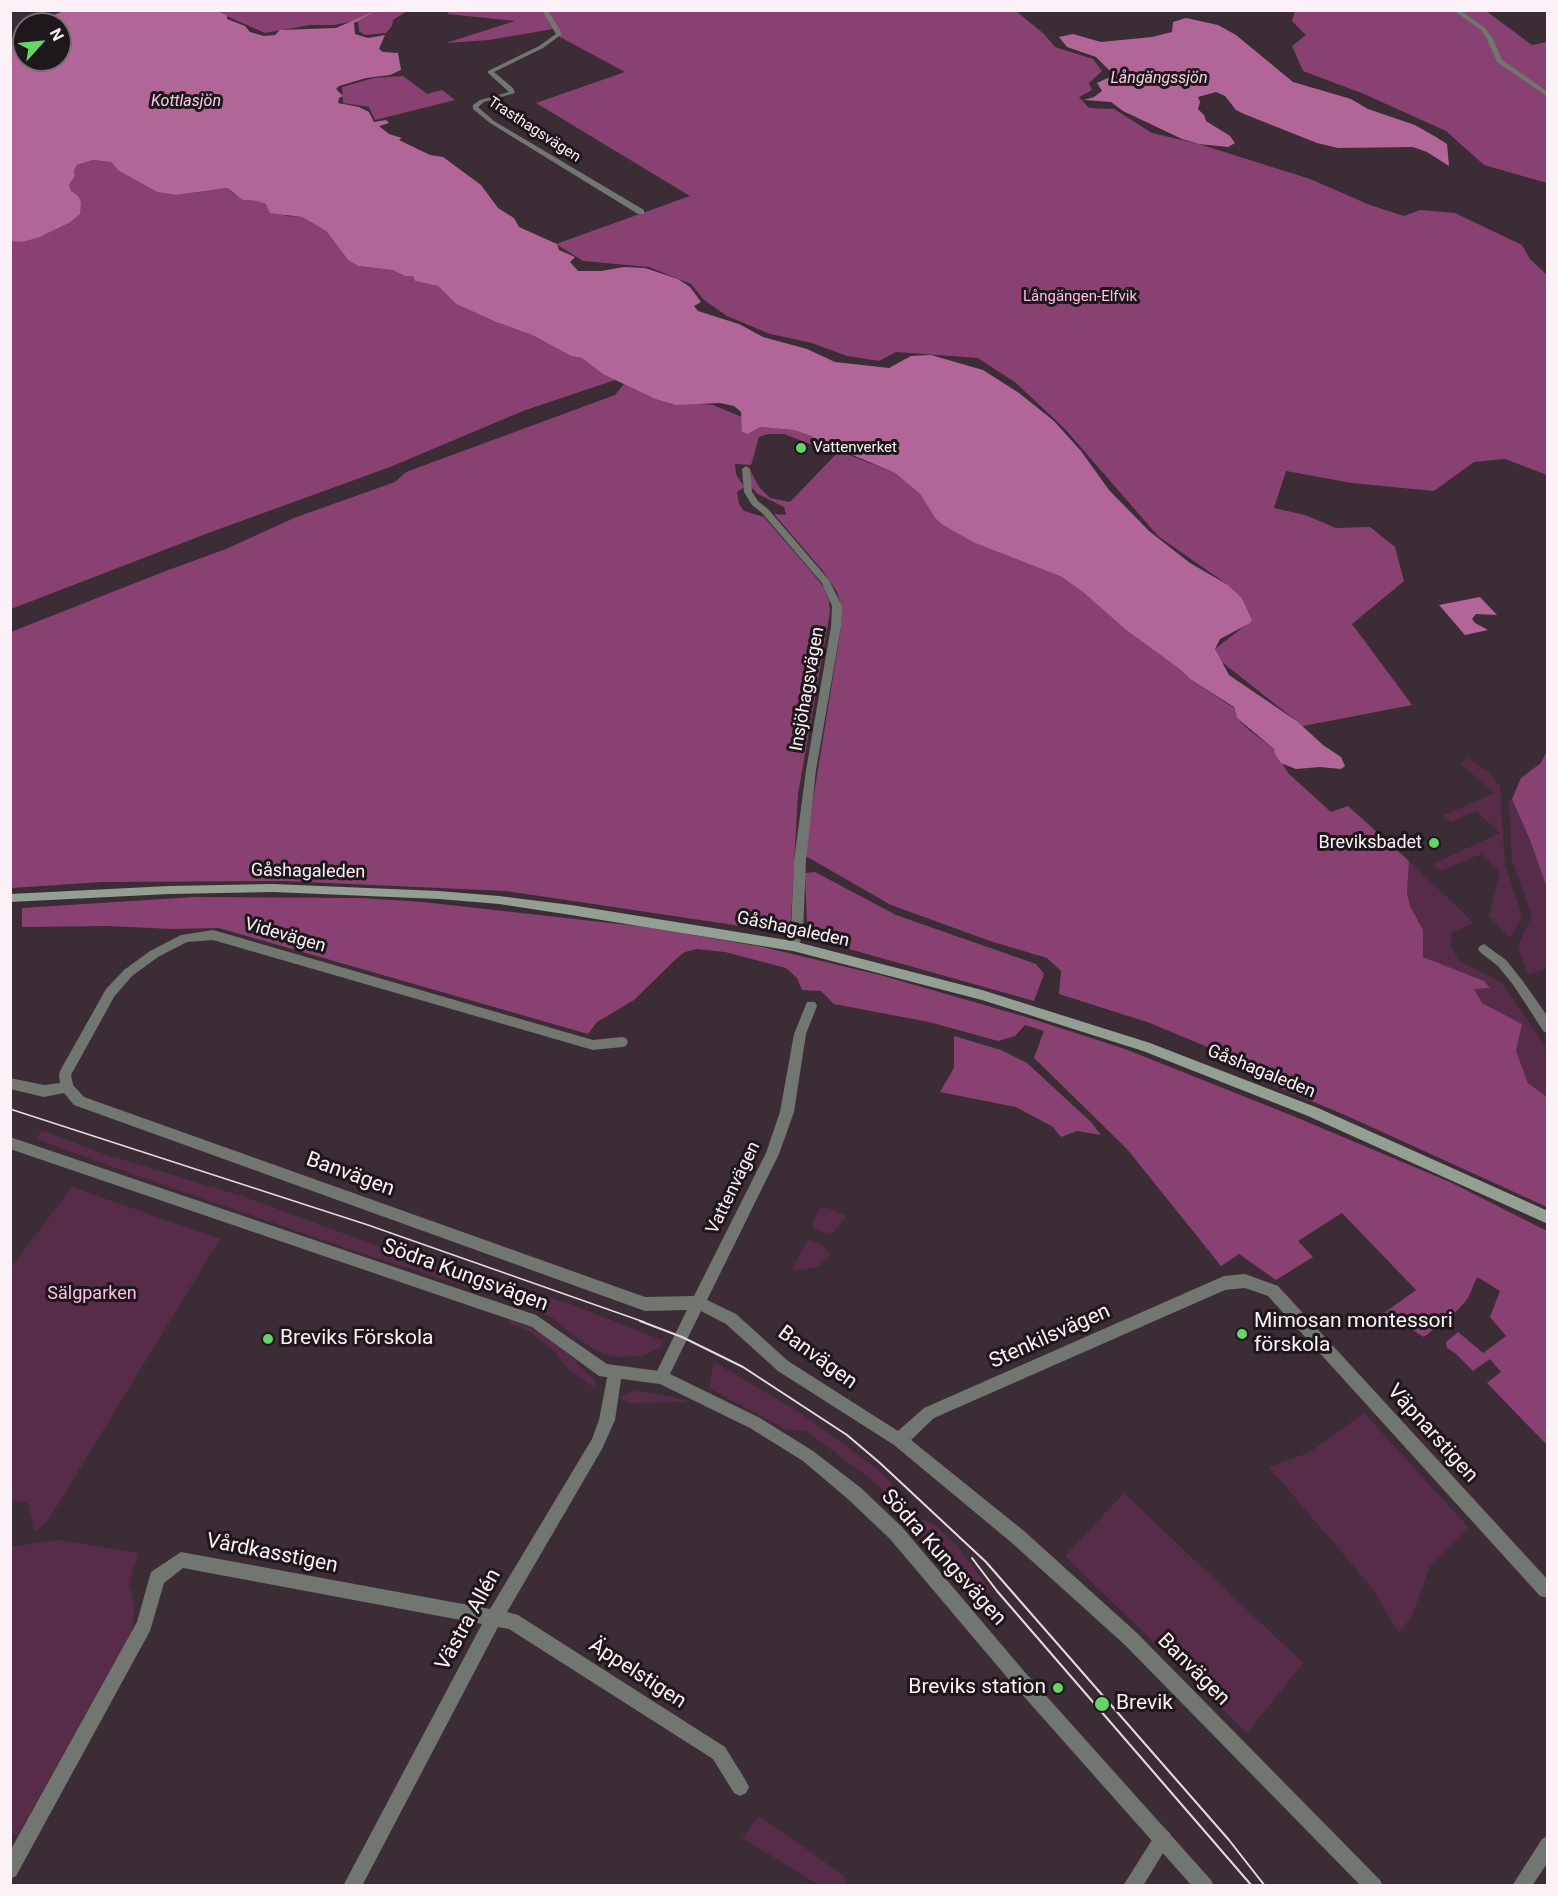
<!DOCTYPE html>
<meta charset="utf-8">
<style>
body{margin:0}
#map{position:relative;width:1558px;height:1896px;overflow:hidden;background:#3c2c35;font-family:Roboto,sans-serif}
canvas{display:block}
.frame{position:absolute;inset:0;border:12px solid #fcf1f7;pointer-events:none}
.north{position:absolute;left:12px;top:12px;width:60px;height:60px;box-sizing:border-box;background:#1e171b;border:2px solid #776e73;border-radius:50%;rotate:63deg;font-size:16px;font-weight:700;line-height:24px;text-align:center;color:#fcf1f7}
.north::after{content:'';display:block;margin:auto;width:21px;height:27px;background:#66d467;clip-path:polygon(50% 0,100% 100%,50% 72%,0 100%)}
</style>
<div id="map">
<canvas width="1558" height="1896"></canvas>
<div class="frame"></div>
<div class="north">N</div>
</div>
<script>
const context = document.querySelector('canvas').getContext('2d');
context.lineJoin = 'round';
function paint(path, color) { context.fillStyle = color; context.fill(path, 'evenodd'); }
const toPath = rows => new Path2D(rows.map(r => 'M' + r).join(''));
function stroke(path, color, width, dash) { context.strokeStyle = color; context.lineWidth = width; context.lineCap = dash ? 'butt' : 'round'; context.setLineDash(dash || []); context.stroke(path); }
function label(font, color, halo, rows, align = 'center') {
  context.font = font + ' Roboto,sans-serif'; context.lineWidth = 6; context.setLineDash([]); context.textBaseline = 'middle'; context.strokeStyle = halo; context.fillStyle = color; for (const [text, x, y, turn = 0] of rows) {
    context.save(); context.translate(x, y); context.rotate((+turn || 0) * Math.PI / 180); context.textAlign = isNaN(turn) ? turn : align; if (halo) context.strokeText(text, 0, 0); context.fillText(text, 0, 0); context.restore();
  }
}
paint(toPath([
 [1468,758,1488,772,1500,786,1505,865,1522,916,1510,938,1489,916,1500,872,1481,854,1441,871,1433,864,1500,833,1476,811,1451,822,1444,815,1494,793,1460,763],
 [1512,799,1530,840,1547,888,1547,968,1528,975,1518,946,1532,915,1512,861,1509,802],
 [1409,861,1474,923,1452,933,1450,945,1459,961,1501,982,1547,1049,1547,1097,1528,1083,1515,1051,1522,1024,1482,1003,1474,989,1489,988,1484,981,1423,957,1423,930,1410,906,1407,893],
 [42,1130,101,1153,242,1196,375,1245,493,1283,565,1302,664,1341,659,1348,643,1356,618,1357,599,1352,578,1339,551,1317,505,1299,358,1252,149,1180,36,1139],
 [72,1187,220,1239,49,1519,35,1532,28,1503,11,1500,11,1267],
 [821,1207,826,1207,846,1216,834,1232,826,1233,814,1230,813,1222],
 [808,1239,824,1246,830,1256,817,1267,794,1271,793,1267],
 [510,1320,541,1333,570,1356,594,1380,596,1389,569,1370,554,1351,529,1331,509,1323],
 [714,1362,794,1409,848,1447,884,1475,903,1497,906,1510,911,1515,936,1525,958,1547,989,1588,984,1597,934,1543,918,1535,895,1512,887,1494,869,1478,806,1431,787,1430,709,1388],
 [632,1391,653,1393,686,1400,686,1402,630,1403,619,1398],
 [1364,1413,1469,1528,1429,1568,1412,1616,1399,1633,1372,1588,1269,1467,1310,1452],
 [1124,1493,1303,1663,1247,1733,1065,1556],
 [57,1540,138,1553,129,1583,135,1607,131,1633,18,1835,10,1832,11,1547],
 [759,1816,843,1875,848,1885,819,1885,742,1838]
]), '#572c48');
paint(toPath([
 [215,11,407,11,393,20,392,26,386,33,365,35,359,31,358,22,354,21,334,25,310,25,265,33],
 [449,11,1016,11,1044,34,1055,47,1093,59,1102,71,1089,83,1092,90,1079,97,1089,108,1114,109,1152,133,1199,144,1310,179,1370,205,1404,216,1420,210,1455,213,1522,245,1530,259,1547,275,1547,475,1505,459,1474,462,1434,491,1352,483,1286,471,1274,508,1305,515,1336,528,1370,527,1395,547,1404,581,1352,624,1412,705,1303,726,1218,659,1215,649,1252,620,1242,598,1228,585,1158,536,1065,429,1016,383,978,358,896,352,879,361,847,356,812,343,770,334,727,316,704,300,691,284,649,267,583,261,556,244,690,196,536,103,625,72,560,37,553,29,489,40,446,43,515,21,448,14],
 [1295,11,1486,11,1532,45,1547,42,1547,183,1484,165,1446,131,1364,94,1303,71,1292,46,1306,35,1292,21],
 [403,76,427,94,442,90,455,100,375,120,369,107,343,103,342,87,374,78],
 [93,160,111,162,119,171,157,192,176,195,227,188,232,193,250,201,260,201,287,216,302,217,326,231,348,260,358,266,392,270,405,276,413,276,415,281,438,286,456,304,496,322,532,335,571,356,582,358,615,380,523,411,390,467,211,532,11,609,10,241,40,237,69,223,78,196,71,192,69,185,75,176,74,170,77,165],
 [624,384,655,399,674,405,691,403,713,405,742,417,742,432,748,434,760,427,794,430,811,436,832,449,815,446,784,434,768,434,759,437,751,465,735,464,736,474,744,487,737,492,739,504,744,511,764,517,810,570,825,589,829,601,830,612,798,794,791,919,787,928,774,931,506,891,284,881,102,882,11,888,11,632,163,572,226,549,294,518,395,482,406,472,615,395],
 [839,451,895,473,920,494,935,518,975,543,1062,577,1084,593,1126,630,1181,670,1190,679,1234,708,1237,718,1249,730,1274,749,1288,773,1331,812,1348,806,1409,861,1407,893,1410,906,1423,930,1423,957,1484,981,1490,988,1474,989,1482,1003,1522,1024,1516,1051,1528,1083,1547,1097,1547,1207,1345,1115,1270,1084,1272,1074,1150,1023,1059,994,1061,971,1047,958,990,941,891,905,804,855,841,628,841,605,837,592,823,571,774,514,786,515,784,507,758,494,751,487,750,470,759,487,770,498,790,502],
 [1547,751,1548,751,1547,888,1530,840,1512,799,1521,778,1541,763],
 [815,872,896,915,1036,964,1044,974,1034,1001,817,940,808,931,807,923,805,873],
 [194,897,361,898,423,902,646,927,763,947,880,975,1026,1017,1125,1049,1293,1116,1450,1182,1547,1231,1547,1445,1487,1383,1501,1372,1490,1359,1473,1371,1455,1353,1447,1348,1446,1342,1458,1332,1483,1353,1506,1336,1490,1317,1500,1291,1477,1277,1468,1298,1458,1310,1424,1337,1397,1321,1377,1318,1416,1290,1342,1213,1298,1241,1313,1257,1276,1280,1239,1254,1221,1266,1127,1149,1034,1058,1044,1031,1025,1025,1015,1036,998,1041,929,1022,834,1004,821,991,802,990,797,978,786,968,725,952,697,949,685,952,676,959,634,1000,597,1022,588,1034,219,928,172,929,109,926,22,927,22,908],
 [954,1036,1001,1050,1027,1063,1091,1122,1101,1135,1077,1131,1061,1137,1053,1127,1016,1107,940,1092,954,1068]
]), '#894171');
paint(toPath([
 [67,10,218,11,227,16,227,19,245,26,250,32,264,36,275,35,280,30,336,28,375,11,354,23,355,34,368,38,385,35,379,49,383,52,398,53,401,70,390,75,366,78,339,86,336,89,343,96,339,98,338,103,359,107,369,112,374,122,386,120,389,123,379,126,389,134,402,138,399,140,430,155,443,157,481,185,498,208,514,218,519,227,557,244,559,250,575,257,570,262,578,271,601,271,624,267,645,268,678,279,690,287,701,302,694,306,698,311,739,324,763,337,807,349,835,362,889,368,911,356,931,355,983,370,1019,393,1054,421,1081,451,1109,490,1149,531,1190,563,1228,585,1242,598,1252,620,1250,623,1220,639,1215,649,1229,675,1298,722,1323,745,1341,757,1345,766,1341,769,1320,767,1296,769,1281,763,1275,754,1274,749,1237,718,1234,707,1190,679,1181,670,1126,630,1084,593,1062,577,975,543,943,525,935,518,920,494,895,473,848,453,832,449,811,436,794,430,760,427,748,434,742,432,741,412,734,406,720,403,675,405,655,399,603,374,582,358,571,356,532,335,496,322,456,304,438,286,415,281,413,276,405,276,392,270,358,266,348,260,326,231,302,217,270,213,266,204,257,201,243,200,227,188,176,195,157,192,119,171,111,162,93,160,77,165,74,170,75,176,69,185,71,191,78,196,81,202,80,214,69,223,40,237,22,242,11,241,11,41,24,39,24,60,60,60,60,24,29,24],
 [1186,18,1218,25,1236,35,1293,82,1351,99,1368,109,1415,125,1436,137,1447,144,1449,166,1427,152,1413,147,1338,148,1317,143,1244,114,1236,110,1225,96,1216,92,1198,97,1200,102,1198,109,1204,115,1206,121,1230,136,1235,143,1228,147,1199,144,1182,139,1123,111,1111,102,1084,100,1094,97,1102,91,1097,83,1110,77,1110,71,1096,57,1067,47,1059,37,1073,34,1101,42,1152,37,1172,32,1173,22],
 [1480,597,1497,615,1476,614,1472,619,1475,623,1488,630,1465,635,1439,605]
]), '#b26697');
paint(toPath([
 [1163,1829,1169,1832,1172,1838,1143,1886,1123,1886,1157,1832,1163,1829]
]), '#717770');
paint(toPath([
 [542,10,548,10,562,34,543,48,494,72,513,88,515,93,484,102,478,107,479,108,494,121,644,210,644,214,638,214,490,123,473,109,473,105,480,100,509,92,488,73,488,71,539,46,556,34,542,10],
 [1453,10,1460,10,1485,28,1492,37,1502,60,1548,92,1548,97,1497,62,1486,37,1481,30,1453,10],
 [746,466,750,469,752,492,758,501,768,509,829,580,842,606,841,627,816,770,806,861,803,931,799,946,797,949,793,951,789,949,787,946,791,931,794,861,806,770,831,627,832,606,822,583,762,513,752,505,744,492,742,469,746,466],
 [213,930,593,1040,622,1037,626,1038,628,1042,626,1046,622,1047,593,1050,213,940,187,942,158,957,132,976,114,997,71,1075,73,1085,84,1097,645,1297,694,1296,766,1153,780,1112,794,1034,807,1002,815,1002,817,1006,806,1034,794,1112,779,1154,707,1300,736,1314,788,1361,898,1431,924,1408,1224,1276,1245,1274,1278,1286,1548,1580,1548,1598,1540,1596,1268,1296,1245,1288,1225,1290,934,1418,911,1440,1024,1531,1137,1633,1380,1880,1383,1886,1361,1886,1125,1645,1012,1543,894,1445,778,1371,726,1324,701,1311,666,1382,661,1384,656,1382,654,1377,687,1310,645,1311,74,1105,64,1093,44,1097,10,1089,10,1078,44,1085,60,1083,59,1075,60,1071,106,989,124,970,150,951,181,935,213,930],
 [1484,944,1506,960,1522,980,1548,1017,1548,1033,1544,1032,1514,986,1498,966,1480,952,1478,949,1480,946,1484,944],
 [615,1366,620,1368,622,1373,615,1420,602,1449,507,1612,518,1615,725,1747,746,1781,749,1787,746,1793,740,1796,734,1793,713,1759,509,1629,498,1627,362,1886,343,1886,482,1624,183,1568,164,1583,150,1631,16,1876,10,1879,10,1851,137,1622,151,1572,181,1552,490,1609,592,1439,599,1420,608,1373,610,1368,615,1366],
 [1548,1836,1548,1862,1532,1886,1512,1886,1542,1839,1548,1836]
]), '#717770');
paint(toPath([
 [10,1137,536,1315,607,1364,666,1372,760,1418,813,1451,861,1488,902,1527,1023,1670,1211,1880,1214,1886,1192,1886,1011,1682,890,1539,849,1500,803,1461,750,1428,660,1384,599,1376,532,1327,10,1149,10,1137]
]), '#717770');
paint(toPath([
 [273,884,439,891,499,896,571,905,793,941,982,990,1150,1043,1318,1108,1548,1211,1548,1224,1308,1116,1143,1051,982,1000,793,951,571,915,499,904,439,899,273,892,169,894,10,902,10,894,169,886,273,884]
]), '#949f94');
stroke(toPath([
 [10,1109,368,1225,644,1322]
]), '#e6dae0', 1.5);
stroke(toPath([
 [640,1321,682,1337,743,1367,847,1435,880,1463,986,1562,1229,1840,1265,1886],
 [972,1558,997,1591,1252,1886]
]), '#e6dae0', 2);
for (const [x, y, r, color] of [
 [801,448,6,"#66d467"],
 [1434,843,6,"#66d467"],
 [1242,1334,6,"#66d467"],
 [268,1339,6,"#66d467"],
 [1058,1688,6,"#66d467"],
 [1102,1704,8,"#66d467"]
]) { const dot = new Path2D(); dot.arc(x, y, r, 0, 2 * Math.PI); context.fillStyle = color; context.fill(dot); stroke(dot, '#1e171b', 2); }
label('15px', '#fcf1f7', '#1e171b', [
 ["Trasthagsvägen",534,130,33]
]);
label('15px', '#ffbfe6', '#1e171b', [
 ["Långängen-Elfvik",1080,297]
]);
label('15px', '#fcf1f7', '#1e171b', [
 ["Vattenverket",813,448]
], 'left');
label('italic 16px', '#f8cde6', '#1e171b', [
 ["Långängssjön",1159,79],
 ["Kottlasjön",186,102]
]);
label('18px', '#fcf1f7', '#1e171b', [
 ["Insjöhagsvägen",808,689,-80],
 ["Gåshagaleden",308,872,1],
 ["Gåshagaleden",793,930,12],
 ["Videvägen",285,936,16],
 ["Gåshagaleden",1261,1072,22],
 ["Vattenvägen",734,1188,-64]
]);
label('18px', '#fcf1f7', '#1e171b', [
 ["Breviksbadet",1422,843]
], 'right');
label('18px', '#ffbfe6', '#1e171b', [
 ["Sälgparken",92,1294]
]);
label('21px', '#fcf1f7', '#1e171b', [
 ["Banvägen",350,1175,20],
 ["Södra Kungsvägen",465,1276,20],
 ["Stenkilsvägen",1050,1337,-24],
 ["Banvägen",817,1358,36],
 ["Väpnarstigen",1432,1434,48],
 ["Vårdkasstigen",272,1554,11],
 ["Södra Kungsvägen",943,1558,48],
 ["Västra Allén",469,1620,-61],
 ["Banvägen",1193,1670,45],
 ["Äppelstigen",637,1674,33]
]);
label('21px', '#fcf1f7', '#1e171b', [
 ["Mimosan montessori",1254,1322],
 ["förskola",1254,1346],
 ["Breviks Förskola",280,1339],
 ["Breviks station",1046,1688,"right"],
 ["Brevik",1116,1704]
], 'left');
</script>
